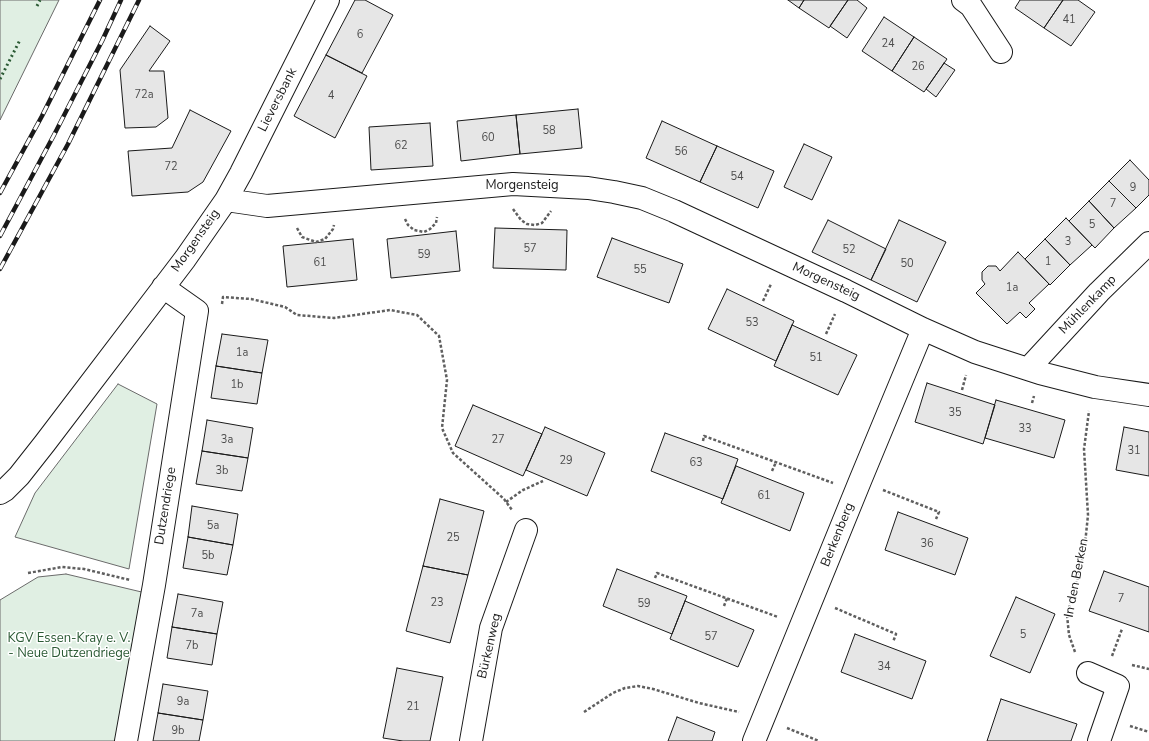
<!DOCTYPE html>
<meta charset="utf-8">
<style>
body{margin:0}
canvas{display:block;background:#fff}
</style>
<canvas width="1149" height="741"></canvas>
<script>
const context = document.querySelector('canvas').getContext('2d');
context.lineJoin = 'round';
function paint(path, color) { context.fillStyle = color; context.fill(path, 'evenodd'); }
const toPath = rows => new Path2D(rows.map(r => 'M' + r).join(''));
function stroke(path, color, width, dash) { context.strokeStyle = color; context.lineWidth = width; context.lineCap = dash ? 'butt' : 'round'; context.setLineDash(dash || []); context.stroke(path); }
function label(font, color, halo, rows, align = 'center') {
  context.font = font + ' "Nunito Sans",sans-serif'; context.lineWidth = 3; context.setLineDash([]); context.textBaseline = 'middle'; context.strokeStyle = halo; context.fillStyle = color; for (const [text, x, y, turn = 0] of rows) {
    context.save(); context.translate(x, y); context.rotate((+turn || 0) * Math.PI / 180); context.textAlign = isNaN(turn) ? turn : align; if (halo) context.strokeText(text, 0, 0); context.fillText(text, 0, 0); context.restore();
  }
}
const green = toPath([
 [0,0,59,0,0,120,0,0],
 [118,384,157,404,129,569,15,537,35,493,118,384],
 [66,574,150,594,122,741,0,741,0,600,38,577,66,574]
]);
paint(green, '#e0efe3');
stroke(green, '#6a6a6a', 1);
const building = toPath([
 [355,0,365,0,393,15,362,73,326,55,355,0],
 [788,0,804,0,799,8,788,0],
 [804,0,848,0,829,28,799,8,804,0],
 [848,0,857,0,867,8,847,38,830,26,848,0],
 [1020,0,1063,0,1044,28,1015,8,1020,0],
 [1063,0,1078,0,1095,12,1071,46,1044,28,1063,0],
 [884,17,914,37,892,71,862,51,884,17],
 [150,26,170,41,149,71,164,71,168,118,156,127,125,128,120,70,150,26],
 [914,37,947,59,924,92,892,71,914,37],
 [326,55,367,76,335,138,294,116,326,55],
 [944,63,955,70,936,97,926,89,944,63],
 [578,109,582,148,520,154,516,115,578,109],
 [190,110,231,131,203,182,188,192,132,196,128,151,172,148,190,110],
 [516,115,520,154,461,161,457,121,516,115],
 [662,121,717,146,700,182,646,158,662,121],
 [430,123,433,166,371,170,369,127,430,123],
 [804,144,832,157,812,200,784,187,804,144],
 [717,146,774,171,758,208,700,182,717,146],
 [1130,160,1149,180,1149,195,1136,208,1109,181,1130,160],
 [1109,181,1136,208,1114,228,1089,201,1109,181],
 [1089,201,1114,228,1095,248,1069,221,1089,201],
 [1066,218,1092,245,1070,265,1045,239,1066,218],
 [828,220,886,249,871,280,812,252,828,220],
 [899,220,946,242,917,302,871,280,899,220],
 [495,228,567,230,566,270,493,268,495,228],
 [456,231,460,271,391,278,387,239,456,231],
 [612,238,683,264,669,303,597,277,612,238],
 [353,239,357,280,287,287,283,246,353,239],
 [1045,239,1070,265,1050,285,1025,259,1045,239],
 [1018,252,1049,284,1029,303,1035,309,1026,318,1020,312,1007,324,976,293,985,284,982,280,982,272,988,266,996,266,1000,271,1018,252],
 [727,289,794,321,776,361,708,329,727,289],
 [792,325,857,355,838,395,774,366,792,325],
 [222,334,268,340,262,373,216,366,222,334],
 [216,366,262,373,257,404,211,398,216,366],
 [927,383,995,405,983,444,915,422,927,383],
 [996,400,1065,420,1054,458,985,438,996,400],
 [473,405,542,434,523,476,455,446,473,405],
 [207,420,253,428,248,458,202,451,207,420],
 [545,427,605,453,587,496,526,470,545,427],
 [1124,427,1149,432,1149,476,1116,470,1124,427],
 [665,433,738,459,723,499,651,471,665,433],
 [202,451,248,458,242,491,196,484,202,451],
 [736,466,804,493,790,531,721,503,736,466],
 [440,499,484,511,468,575,423,566,440,499],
 [192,506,238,514,233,545,188,537,192,506],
 [898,512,968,538,955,575,885,550,898,512],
 [188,537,233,545,227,575,183,568,188,537],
 [423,566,468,575,450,643,406,631,423,566],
 [617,569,687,596,672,634,603,606,617,569],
 [1104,571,1149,587,1149,632,1089,611,1104,571],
 [178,594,223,602,217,634,172,627,178,594],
 [1016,597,1055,614,1030,673,990,656,1016,597],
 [685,601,754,630,738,667,670,639,685,601],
 [172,627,217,634,212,665,167,658,172,627],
 [855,634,926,661,912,699,841,672,855,634],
 [397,668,443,677,430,741,403,741,383,738,397,668],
 [163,684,208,691,203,720,158,713,163,684],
 [1001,699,1077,724,1071,741,987,741,1001,699],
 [158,713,203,720,199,741,153,741,158,713],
 [677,717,715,732,712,741,668,741,677,717]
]);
paint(building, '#e6e6e6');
stroke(building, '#1a1a1a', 1);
const minor = toPath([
 [963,0,971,6,1001,52],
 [226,200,267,206,513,184,588,188,614,192,642,198,674,211,846,291,923,329,975,352,1040,373,1095,387,1149,395],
 [1028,369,1099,292,1149,243],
 [0,493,5,490,19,476,45,443,185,259,226,200,241,173,328,0],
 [1088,673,1118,686,1099,741],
 [126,741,154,585,197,311,163,287],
 [471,741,491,628,526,530],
 [754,741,860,481,923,329]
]);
stroke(minor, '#1a1a1a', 24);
stroke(toPath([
 [513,209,521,220,527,224,535,225,542,223,551,211],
 [405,219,408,225,414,230,424,232,430,229,436,223,437,217],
 [297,228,302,237,316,242,325,239,333,229,334,225],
 [763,301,771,284],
 [222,304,223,297,251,299,285,307,297,315,334,318,390,310,417,315,439,336,447,380,442,428,453,453,504,499,512,510],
 [826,334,835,314],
 [962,390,966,375],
 [1032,403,1034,396],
 [703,441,704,436,833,483],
 [772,471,776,462],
 [883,490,939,512,936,519],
 [506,502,523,490,543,481],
 [28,573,62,567,84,569,130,580],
 [655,578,657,573,778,617],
 [724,606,727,598],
 [835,608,896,634,893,642],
 [1075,652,1069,635,1067,615,1080,571,1085,544,1088,515,1084,449,1089,411],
 [1112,656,1122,629],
 [1132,665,1149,669],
 [584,712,613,693,625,688,638,686,653,689,699,703,739,712],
 [1130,726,1149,732],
 [787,728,819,741]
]), '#5f5f5f', 2.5, [3, 2]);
stroke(minor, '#fff', 22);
const rail = toPath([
 [0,193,42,116,100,0],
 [0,236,54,135,102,41,121,0],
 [0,269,68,144,139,0]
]);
stroke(rail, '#1a1a1a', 4.5);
stroke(rail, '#fff', 3, [9]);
stroke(toPath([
 [37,6,40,0],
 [0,79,20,40]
]), '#2b5a34', 3, [2, 3]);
label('11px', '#4d4d4d', null, [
 ["41",1069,20],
 ["6",360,35],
 ["24",888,44],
 ["26",918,67],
 ["72a",144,95],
 ["4",331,96],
 ["58",549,131],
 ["60",488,138],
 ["62",401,146],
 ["56",681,152],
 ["72",171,167],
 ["54",737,177],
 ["9",1133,188],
 ["7",1113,204],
 ["5",1092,225],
 ["3",1068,242],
 ["57",530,249],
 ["52",849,250],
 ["59",424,255],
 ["1",1048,262],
 ["61",320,263],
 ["50",907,264],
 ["55",640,270],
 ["1a",1012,288],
 ["53",752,323],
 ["1a",242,353],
 ["51",816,358],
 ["1b",237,385],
 ["35",955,413],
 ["33",1025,429],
 ["3a",227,440],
 ["27",498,440],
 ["31",1134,451],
 ["29",566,461],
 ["63",696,463],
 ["3b",222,471],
 ["61",764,496],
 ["5a",213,526],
 ["25",453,538],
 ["36",927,544],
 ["5b",208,556],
 ["7",1121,599],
 ["23",437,603],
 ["59",644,604],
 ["7a",197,614],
 ["5",1023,635],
 ["57",711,637],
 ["7b",192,646],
 ["34",884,667],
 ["9a",183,702],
 ["21",413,707],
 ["9b",178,731]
]);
label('13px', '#1a1a1a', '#fff', [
 ["Lieversbank",278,100,-63],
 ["Morgensteig",522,186],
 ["Morgensteig",196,241,-55],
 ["Morgensteig",826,282,25],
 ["Mühlenkamp",1088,305,-46],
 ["Dutzendriege",166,506,-81],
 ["Berkenberg",838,535,-68],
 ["In den Berken",1077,578,-79],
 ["Bürkenweg",490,646,-77]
]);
label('13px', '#2b5a34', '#fff', [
 ["KGV Essen-Kray e. V.",69,639],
 ["- Neue Dutzendriege",69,654]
]);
</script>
